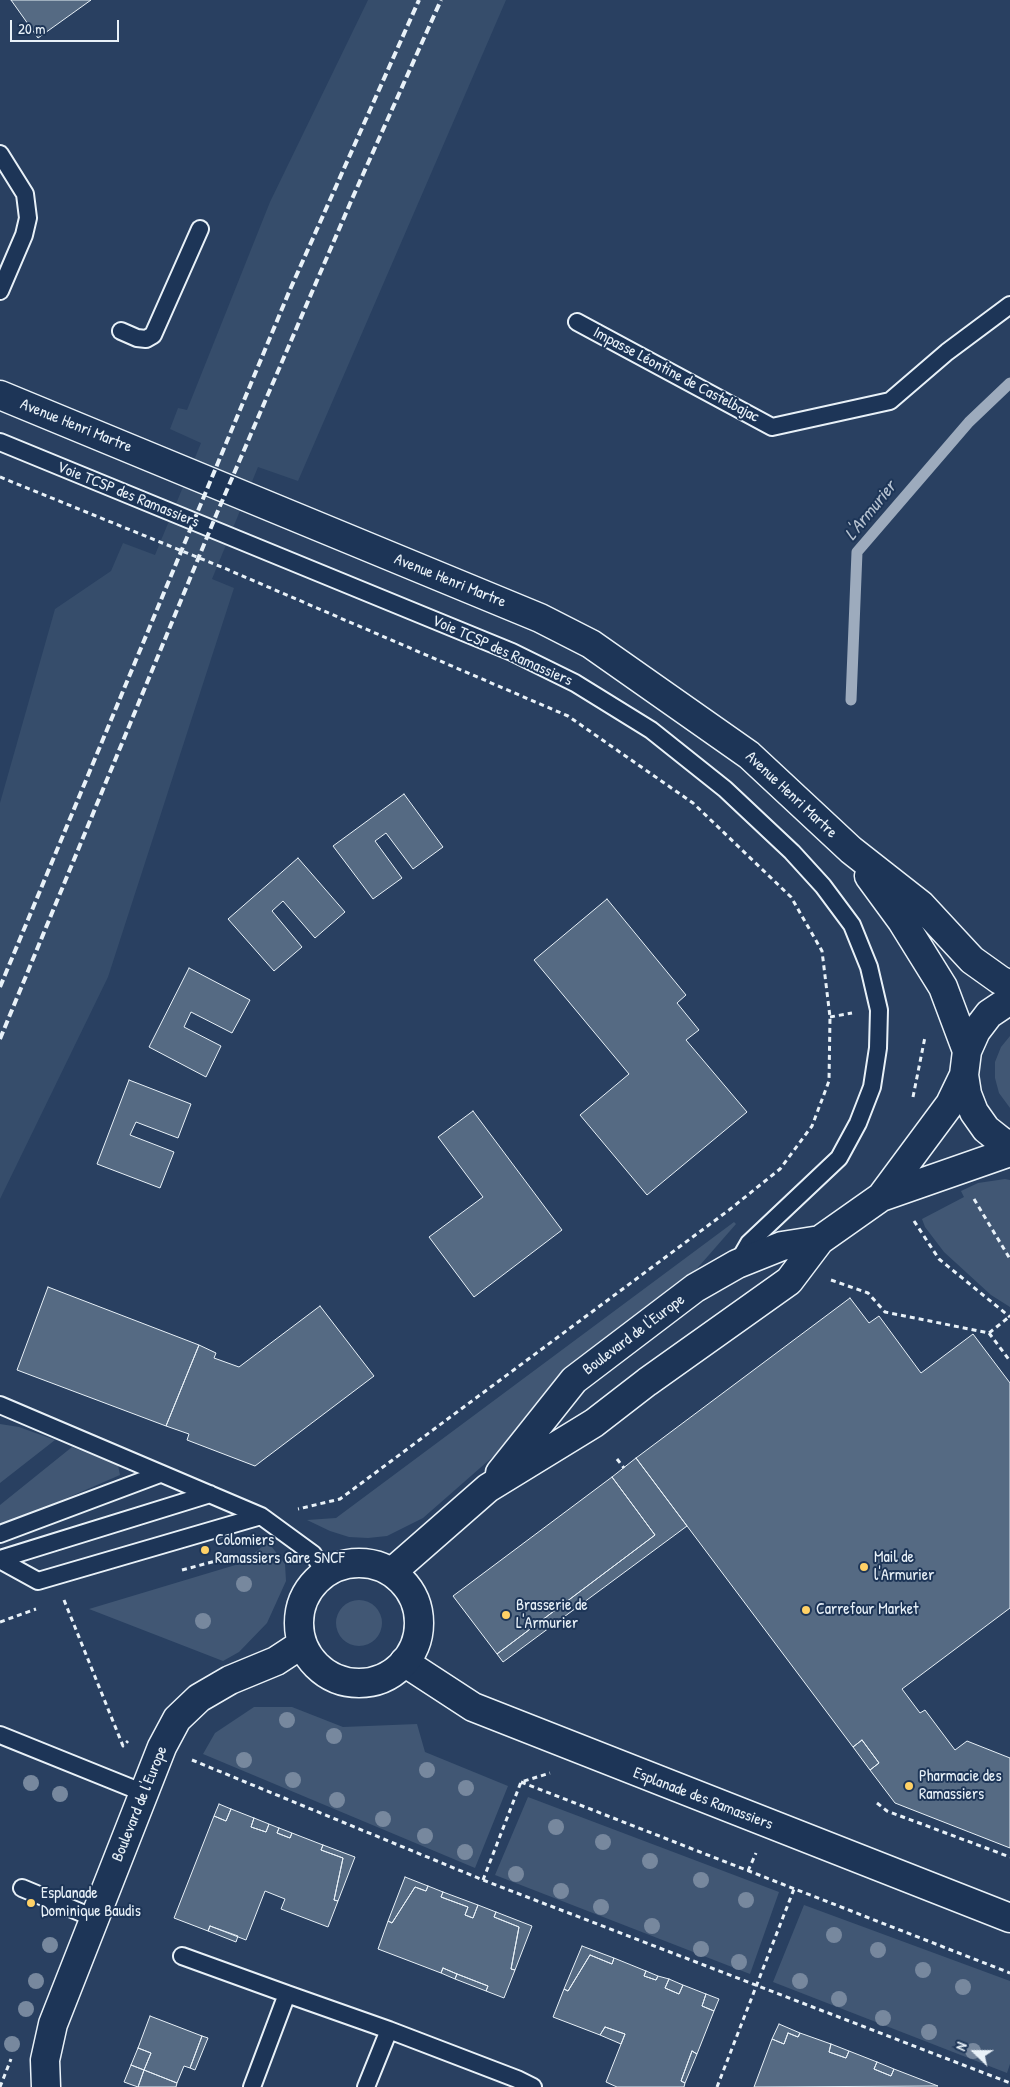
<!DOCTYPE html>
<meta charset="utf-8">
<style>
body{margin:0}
#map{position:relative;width:1010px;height:2087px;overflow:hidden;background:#294061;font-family:"Patrick Hand",sans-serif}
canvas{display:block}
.north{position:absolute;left:950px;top:2027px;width:50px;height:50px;-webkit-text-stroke:4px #1d3557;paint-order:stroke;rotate:292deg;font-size:14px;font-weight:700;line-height:20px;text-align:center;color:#e8f1f8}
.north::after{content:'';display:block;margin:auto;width:18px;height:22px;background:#e8f1f8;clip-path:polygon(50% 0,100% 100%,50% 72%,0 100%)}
.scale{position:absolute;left:10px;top:20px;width:109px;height:22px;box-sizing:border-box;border:2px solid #e8f1f8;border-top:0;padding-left:6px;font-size:15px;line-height:18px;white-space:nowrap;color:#e8f1f8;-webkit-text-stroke:4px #1d3557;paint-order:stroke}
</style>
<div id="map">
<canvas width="1010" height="2087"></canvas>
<div class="north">N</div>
<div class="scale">20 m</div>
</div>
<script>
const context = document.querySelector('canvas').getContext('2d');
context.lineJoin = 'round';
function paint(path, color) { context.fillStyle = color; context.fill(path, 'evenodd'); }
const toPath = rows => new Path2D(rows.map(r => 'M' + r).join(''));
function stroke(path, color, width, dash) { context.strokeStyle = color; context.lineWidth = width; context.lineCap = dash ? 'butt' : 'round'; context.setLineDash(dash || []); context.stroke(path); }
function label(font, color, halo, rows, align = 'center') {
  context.font = font + ' "Patrick Hand",sans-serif'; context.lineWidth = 4; context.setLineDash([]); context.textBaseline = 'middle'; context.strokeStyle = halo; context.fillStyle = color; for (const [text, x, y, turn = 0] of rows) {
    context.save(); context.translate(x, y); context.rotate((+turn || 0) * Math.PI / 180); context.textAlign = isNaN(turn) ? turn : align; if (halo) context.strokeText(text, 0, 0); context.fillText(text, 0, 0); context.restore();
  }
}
paint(toPath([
 [368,0,506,0,298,481,258,467,212,579,234,588,108,977,0,1199,0,803,55,609,111,571,123,543,155,555,201,443,170,429,178,408,187,410,270,202]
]), '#364d6b');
paint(toPath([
 [1010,1036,1010,1108,999,1093,995,1078,995,1062,1001,1047],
 [1005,1179,1010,1180,1010,1307,991,1295,944,1252,925,1227,922,1219,964,1197,961,1191,978,1183],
 [734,1222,736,1224,694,1272,553,1384,496,1454,423,1518,387,1536,368,1538,349,1537,330,1531,307,1520,336,1518],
 [0,1424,19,1427,55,1440,0,1483],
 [72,1447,118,1465,120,1475,0,1527,0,1505],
 [268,1542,285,1564,286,1581,267,1623,239,1652,223,1661,89,1609,242,1563],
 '336 1623a23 23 0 1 1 46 0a23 23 0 1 1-46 0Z',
 [254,1707,292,1707,343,1727,417,1724,425,1752,508,1786,475,1868,203,1754,215,1733],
 [528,1797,779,1892,750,1974,495,1875],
 [804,1905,1010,1981,1010,2064,1007,2073,773,1982]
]), '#415774');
stroke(toPath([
 [851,700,857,552,969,422,1010,383]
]), '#9dabbd', 11);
const building = toPath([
 [11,0,91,0,38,38,11,0],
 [404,794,443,847,413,869,386,833,375,841,402,878,373,899,333,846,404,794],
 [298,858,345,912,315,938,283,901,272,911,302,947,274,971,228,919,298,858],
 [607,899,686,995,677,1003,699,1030,686,1040,747,1112,647,1195,580,1115,629,1074,534,960,607,899],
 [189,968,250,1000,232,1033,191,1012,184,1027,221,1046,206,1077,149,1047,189,968],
 [129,1080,191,1104,178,1138,136,1122,130,1135,174,1152,160,1188,97,1164,129,1080],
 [473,1111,562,1230,474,1297,429,1237,483,1197,438,1137,473,1111],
 [48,1287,199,1345,166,1426,17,1370,48,1287],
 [850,1298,869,1323,879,1316,921,1373,973,1334,1010,1383,1010,1608,902,1689,920,1713,925,1710,955,1750,967,1741,1010,1758,1010,1848,895,1803,870,1770,879,1763,862,1740,853,1747,636,1458,850,1298],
 [320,1306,374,1376,255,1466,187,1440,189,1434,166,1426,199,1345,216,1353,214,1358,239,1367,320,1306],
 [636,1458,687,1526,503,1662,497,1654,655,1535,612,1477,636,1458],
 [612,1477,655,1535,497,1654,453,1596,612,1477],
 [862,1740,879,1763,870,1770,853,1747,862,1740],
 [219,1804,231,1809,226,1821,214,1816,219,1804],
 [231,1809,254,1818,251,1827,266,1832,269,1824,279,1828,277,1833,290,1838,292,1833,323,1845,321,1850,343,1858,334,1900,338,1901,328,1927,281,1909,285,1899,265,1891,246,1940,210,1926,208,1931,174,1918,214,1816,226,1821,231,1809],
 [254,1818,269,1824,266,1832,251,1827,254,1818],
 [279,1828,292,1833,290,1838,277,1833,279,1828],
 [323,1845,355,1857,338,1901,334,1900,343,1858,321,1850,323,1845],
 [405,1877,428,1886,426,1891,415,1887,392,1923,388,1921,405,1877],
 [428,1886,443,1892,441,1897,468,1907,465,1915,473,1918,478,1905,496,1912,494,1917,519,1927,511,1969,515,1970,504,1998,486,1991,488,1986,457,1974,443,1968,441,1973,378,1949,388,1921,392,1923,415,1887,426,1891,428,1886],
 [443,1892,478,1905,473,1918,465,1915,468,1907,441,1897,443,1892],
 [496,1912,532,1926,515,1970,511,1969,519,1927,494,1917,496,1912],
 [210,1926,238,1936,236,1942,208,1931,210,1926],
 [582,1946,614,1958,612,1964,590,1955,568,1991,564,1989,582,1946],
 [590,1955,612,1964,614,1958,646,1971,644,1976,656,1980,658,1976,669,1979,665,1988,679,1994,683,1985,706,1994,702,2006,714,2011,697,2054,692,2051,681,2081,685,2083,684,2087,617,2087,606,2082,625,2034,605,2027,600,2035,553,2017,564,1989,568,1991,590,1955],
 [443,1968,457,1974,455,1979,441,1973,443,1968],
 [646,1971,658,1976,656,1980,644,1976,646,1971],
 [457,1974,488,1986,486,1991,455,1979,457,1974],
 [669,1979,683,1985,679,1994,665,1988,669,1979],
 [706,1994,719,1999,714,2011,702,2006,706,1994],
 [150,2016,202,2036,190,2068,184,2066,177,2083,144,2070,151,2053,138,2048,150,2016],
 [779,2024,800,2033,798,2037,788,2033,784,2044,772,2039,779,2024],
 [605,2027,625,2034,621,2044,600,2035,605,2027],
 [788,2033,798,2037,800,2033,831,2044,829,2052,846,2058,849,2051,877,2062,874,2069,891,2076,894,2069,938,2086,754,2087,772,2039,784,2044,788,2033],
 [202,2036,208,2038,195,2070,190,2068,202,2036],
 [831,2044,849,2051,846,2058,829,2052,831,2044],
 [138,2048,151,2053,144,2070,131,2065,138,2048],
 [692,2051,697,2054,685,2083,681,2081,692,2051],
 [877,2062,894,2069,891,2076,874,2069,877,2062],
 [131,2065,144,2070,138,2087,124,2082,131,2065],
 [144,2070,177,2083,176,2087,138,2087,144,2070]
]);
paint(building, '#556a83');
stroke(building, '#e8f1f8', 1);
const service = toPath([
 [0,154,25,194,28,218,24,235,0,291],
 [577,322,772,427,890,401,947,352,1010,305],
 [121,331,137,338,146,339,153,335,200,229],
 [0,442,512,652,575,683,651,730,725,789,792,852,823,886,852,925,869,967,879,1010,878,1048,872,1087,858,1123,839,1158,749,1243,738,1262],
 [0,1405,261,1516,313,1554,325,1573],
 [0,1534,160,1474],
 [0,1559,210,1494],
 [0,1560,38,1581,261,1516],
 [0,1735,144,1793],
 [22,1888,94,1918],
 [182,1956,287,1994],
 [389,2030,517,2079,533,2087],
 [252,2087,287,1994,389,2030,366,2087]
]);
const minor = toPath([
 [404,1662,473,1707,1010,1918]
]);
const secondary = toPath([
 [0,395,540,618,591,644,749,755,851,850,921,905,972,960,1000,980,1010,985],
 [869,876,902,921,943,987,967,1051],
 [1010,1000,989,1014,976,1031,967,1051,964,1075,967,1094,974,1112,986,1129,1001,1141,1010,1145],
 [881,1197,950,1104,964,1075],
 [500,1473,574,1380,695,1288,737,1264,782,1246,820,1240],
 '299 1623a60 60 0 1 1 120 0a60 60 0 1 1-120 0Z',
 [392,1572,488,1488,594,1423,647,1382,789,1281,820,1240,881,1197,1010,1152],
 [46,2087,45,2060,53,2024,162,1747,177,1719,199,1698,230,1680,276,1661,302,1644]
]);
stroke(service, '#e8f1f8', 20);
stroke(minor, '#e8f1f8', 31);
stroke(secondary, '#e8f1f8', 31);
stroke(toPath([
 [0,477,224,568,568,716,693,803,791,897,822,951,830,1017,829,1081,812,1126,780,1169,729,1210,340,1499,298,1509],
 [830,1017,852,1013],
 [913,1097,925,1037],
 [974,1199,1010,1259],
 [914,1221,939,1259,1010,1317],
 [831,1280,868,1293,885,1312,989,1333,1009,1317],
 [989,1333,1010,1361],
 [617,1459,624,1468],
 [182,1570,227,1558,228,1554],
 [64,1600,123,1746,128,1741],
 [0,1622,36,1609],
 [192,1760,483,1880,1010,2083],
 [521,1782,1010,1973],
 [877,1803,887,1811,1010,1857],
 [748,1871,756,1853],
 [483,1880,521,1782,550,1773],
 [0,2087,11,2059],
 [717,2087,794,1889]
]), '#e8f1f8', 3, [5, 4]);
stroke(service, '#1d3557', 16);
stroke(minor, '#1d3557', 28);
stroke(secondary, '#1d3557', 28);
stroke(toPath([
 [0,987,289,292,419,0],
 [0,1039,217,513,352,199,441,0]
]), '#e8f1f8', 4, [8, 4]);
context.fillStyle = '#77889e';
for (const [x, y] of [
 [244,1584],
 [203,1621],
 [287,1720],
 [334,1736],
 [244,1760],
 [427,1770],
 [293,1780],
 [31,1783],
 [466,1788],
 [60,1794],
 [337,1800],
 [383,1819],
 [556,1827],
 [425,1836],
 [603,1842],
 [465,1852],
 [650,1861],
 [516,1874],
 [701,1880],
 [561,1891],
 [746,1900],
 [601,1907],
 [652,1926],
 [834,1935],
 [50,1945],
 [701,1949],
 [878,1950],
 [739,1962],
 [923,1970],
 [36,1981],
 [800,1981],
 [963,1987],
 [839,1999],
 [26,2009],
 [883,2018],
 [929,2032],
 [12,2044],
 [973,2051]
]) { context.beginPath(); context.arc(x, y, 8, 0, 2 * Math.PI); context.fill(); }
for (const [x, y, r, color] of [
 [205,1550,5,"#ffd166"],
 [864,1567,5,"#ffd166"],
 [806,1610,5,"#ffd166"],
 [506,1615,5,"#ffd166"],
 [909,1786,5,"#ffd166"],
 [31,1903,5,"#ffd166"]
]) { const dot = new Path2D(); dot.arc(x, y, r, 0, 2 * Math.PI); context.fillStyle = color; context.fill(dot); stroke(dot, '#1d3557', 2); }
label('16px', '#e8f1f8', '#1d3557', [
 ["Impasse Léontine de Castelbajac",676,375,28],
 ["Avenue Henri Martre",76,426,22],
 ["Voie TCSP des Ramassiers",128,495,22],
 ["Avenue Henri Martre",450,581,22],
 ["Voie TCSP des Ramassiers",502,651,24],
 ["Avenue Henri Martre",791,795,43],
 ["Boulevard de l'Europe",634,1335,-37],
 ["Esplanade des Ramassiers",703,1799,21],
 ["Boulevard de l'Europe",140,1804,-68]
]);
label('16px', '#e8f1f8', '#1d3557', [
 ["Colomiers",215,1541],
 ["Ramassiers Gare SNCF",215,1559],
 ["Mail de",874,1558],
 ["l'Armurier",874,1576],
 ["Brasserie de",516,1606],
 ["L'Armurier",516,1624],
 ["Carrefour Market",816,1610],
 ["Pharmacie des",919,1777],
 ["Ramassiers",919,1795],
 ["Esplanade",41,1894],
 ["Dominique Baudis",41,1912]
], 'left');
label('italic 18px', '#b6c2d0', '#1d3557', [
 ["L'Armurier",871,511,-51]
]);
</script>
